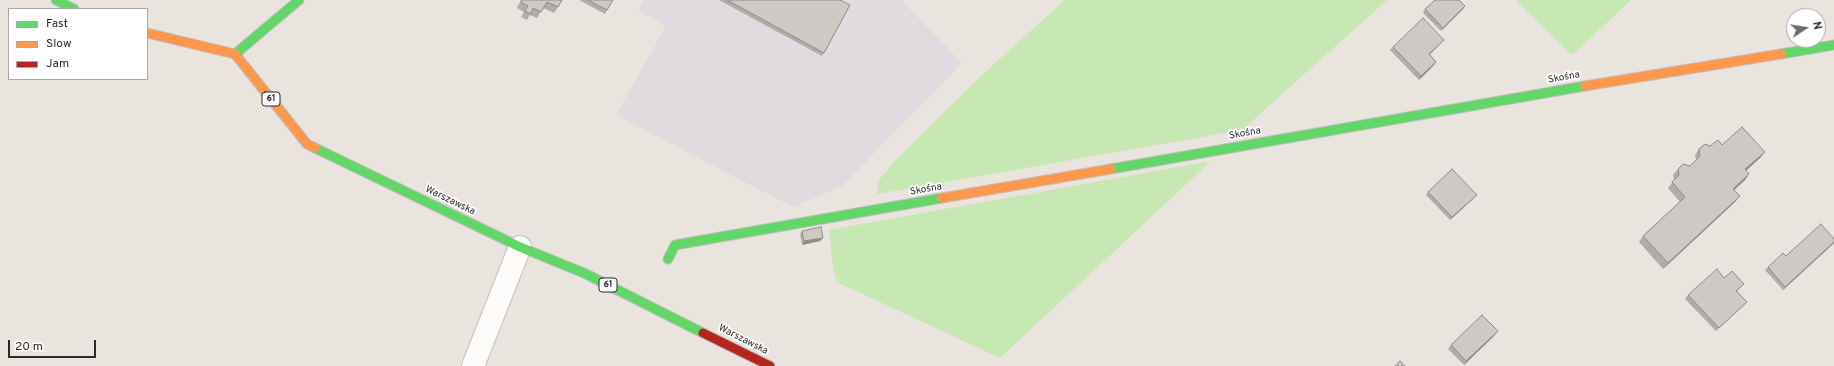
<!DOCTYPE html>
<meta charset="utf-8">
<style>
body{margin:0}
#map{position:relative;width:1834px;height:366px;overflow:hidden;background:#e9e4de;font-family:Overpass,sans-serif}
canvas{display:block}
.legend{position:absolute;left:8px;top:8px;width:140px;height:72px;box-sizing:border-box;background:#fff;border:1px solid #a9a9a9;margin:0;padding:5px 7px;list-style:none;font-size:12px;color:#292929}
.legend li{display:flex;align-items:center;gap:8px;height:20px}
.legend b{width:20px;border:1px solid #a9a9a9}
.north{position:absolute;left:1786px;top:8px;width:40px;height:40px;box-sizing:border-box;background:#fff;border:1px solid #a9a9a9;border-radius:50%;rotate:78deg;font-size:11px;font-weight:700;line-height:16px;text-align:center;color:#292929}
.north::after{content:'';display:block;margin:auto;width:14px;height:18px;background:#6c6a68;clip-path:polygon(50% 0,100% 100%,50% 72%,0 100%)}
.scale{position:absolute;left:8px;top:340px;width:88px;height:18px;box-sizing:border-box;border:2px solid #292929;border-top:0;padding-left:5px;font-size:12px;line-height:14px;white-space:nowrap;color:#292929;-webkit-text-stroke:3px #fff;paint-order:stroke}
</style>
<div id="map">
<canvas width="1834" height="366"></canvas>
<ul class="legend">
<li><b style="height:5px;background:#63d668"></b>Fast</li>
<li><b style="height:5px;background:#ff974d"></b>Slow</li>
<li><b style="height:5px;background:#b3261e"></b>Jam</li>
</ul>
<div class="north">N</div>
<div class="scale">20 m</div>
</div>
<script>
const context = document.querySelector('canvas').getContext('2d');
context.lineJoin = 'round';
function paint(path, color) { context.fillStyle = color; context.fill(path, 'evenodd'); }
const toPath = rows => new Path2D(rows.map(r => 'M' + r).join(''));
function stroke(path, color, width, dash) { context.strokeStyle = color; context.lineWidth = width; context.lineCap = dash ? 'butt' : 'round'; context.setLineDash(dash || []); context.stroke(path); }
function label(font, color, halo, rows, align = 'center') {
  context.font = font + ' Overpass,sans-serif'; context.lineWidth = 3.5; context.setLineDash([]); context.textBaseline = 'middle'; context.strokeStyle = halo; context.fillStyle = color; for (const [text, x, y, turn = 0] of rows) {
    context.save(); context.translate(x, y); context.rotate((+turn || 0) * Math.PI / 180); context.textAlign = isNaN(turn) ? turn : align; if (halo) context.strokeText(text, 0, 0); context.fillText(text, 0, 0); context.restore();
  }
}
paint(toPath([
 [643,0,901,0,962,63,842,186,793,207,616,115,666,26,638,10]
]), '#dfdbde');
paint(toPath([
 [1065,0,1387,0,1242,130,877,194,879,180,896,160,983,74],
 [1515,0,1631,0,1572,55],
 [1211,161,1000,358,837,282,833,268,829,230]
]), '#c7e7b3');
const street = toPath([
 [473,366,520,247]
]);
const fast = toPath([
 [56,0,74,9],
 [235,54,299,0],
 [1781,54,1834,45],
 [315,148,520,247,584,273,703,333],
 [1111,169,1585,86],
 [668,259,675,245,942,198]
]);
const slow = toPath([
 [147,33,235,54,307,144,315,148],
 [1585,86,1781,54],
 [942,198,1111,169]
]);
const jam = toPath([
 [703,333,770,366]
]);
stroke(street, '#c2c0c0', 24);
stroke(fast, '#c2c0c0', 11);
stroke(slow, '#c2c0c0', 11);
stroke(jam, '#c2c0c0', 11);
stroke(street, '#fcfbfa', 22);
stroke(fast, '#63d668', 9);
stroke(slow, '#ff974d', 9);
stroke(jam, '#b3261e', 9);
paint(toPath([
 [521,0,562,0,558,7,554,13,543,8,537,18,530,15,527,20,521,17,524,12,517,8],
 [579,0,613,0,605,14],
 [719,0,840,0,824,53,822,56],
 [1465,6,1463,9,1441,31,1423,13,1425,9],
 [1441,43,1430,54,1436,62,1434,65,1419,80,1390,50,1393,47],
 [1722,145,1765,152,1760,158,1746,171,1749,174,1745,180,1734,190,1740,196,1735,202,1663,269,1639,242,1643,236,1680,202,1668,188,1674,180,1673,175,1678,169,1690,166,1696,160,1695,155,1699,149,1710,146],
 [1428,192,1474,198,1450,220,1426,195],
 [802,231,823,238,820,241,802,245,800,234],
 [1834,239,1834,243,1833,244,1783,290,1765,270,1768,267,1786,256],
 [1724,278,1741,287,1737,291,1747,302,1744,305,1716,331,1685,299,1688,295],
 [1495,335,1464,365,1448,349,1451,345]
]), '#b0aea9');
paint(toPath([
 [1465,6,1463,9,1441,31,1443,28],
 [1444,40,1427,57,1429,54],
 [1436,62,1434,65,1419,80,1421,76],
 [1765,152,1760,158,1741,175,1745,169],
 [1749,174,1745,180,1729,195,1733,189],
 [1477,195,1474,198,1450,220,1452,217],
 [1740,196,1735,202,1663,269,1668,263],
 [823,238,820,241,802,245,804,241],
 [1834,242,1833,244,1783,290,1785,287],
 [1498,331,1495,335,1464,365,1466,361]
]), '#908d8a');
const building = toPath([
 [522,0,562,0,558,7,547,2,541,12,533,8,531,14,525,11,528,6,521,2,522,0],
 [588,0,613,0,607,10,588,0],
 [727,0,840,0,850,5,824,53,727,0],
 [1435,0,1459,0,1465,6,1443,28,1425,9,1435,0],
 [1423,18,1444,40,1429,54,1436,62,1421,76,1393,47,1423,18],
 [1742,127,1765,152,1745,169,1749,174,1733,189,1740,196,1668,263,1643,236,1685,197,1672,182,1679,175,1678,169,1683,164,1690,166,1700,156,1699,149,1705,144,1710,146,1718,140,1722,145,1742,127],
 [1452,169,1477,195,1452,217,1428,192,1452,169],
 [1821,224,1834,239,1834,242,1785,287,1768,267,1783,253,1786,256,1821,224],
 [821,227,823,238,804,241,802,231,821,227],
 [1717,269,1724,278,1732,271,1744,284,1736,291,1747,302,1719,328,1688,295,1717,269],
 [1482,315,1498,331,1466,361,1451,345,1482,315],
 [1400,361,1405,366,1395,366,1400,361]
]);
paint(building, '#cdcac5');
stroke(building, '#908d8a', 1);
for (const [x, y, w] of [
 [271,99,18],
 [608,285,18]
]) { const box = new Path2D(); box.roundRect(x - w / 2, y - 7, w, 14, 3); context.fillStyle = '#fff'; context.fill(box); stroke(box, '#292929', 1); }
label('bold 9px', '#292929', null, [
 ["61",271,99],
 ["61",608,285]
]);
label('10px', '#292929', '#fff', [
 ["Skośna",1564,78,-10],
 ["Skośna",1245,134,-10],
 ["Skośna",926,190,-10],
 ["Warszawska",450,201,26],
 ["Warszawska",743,340,27]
]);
</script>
